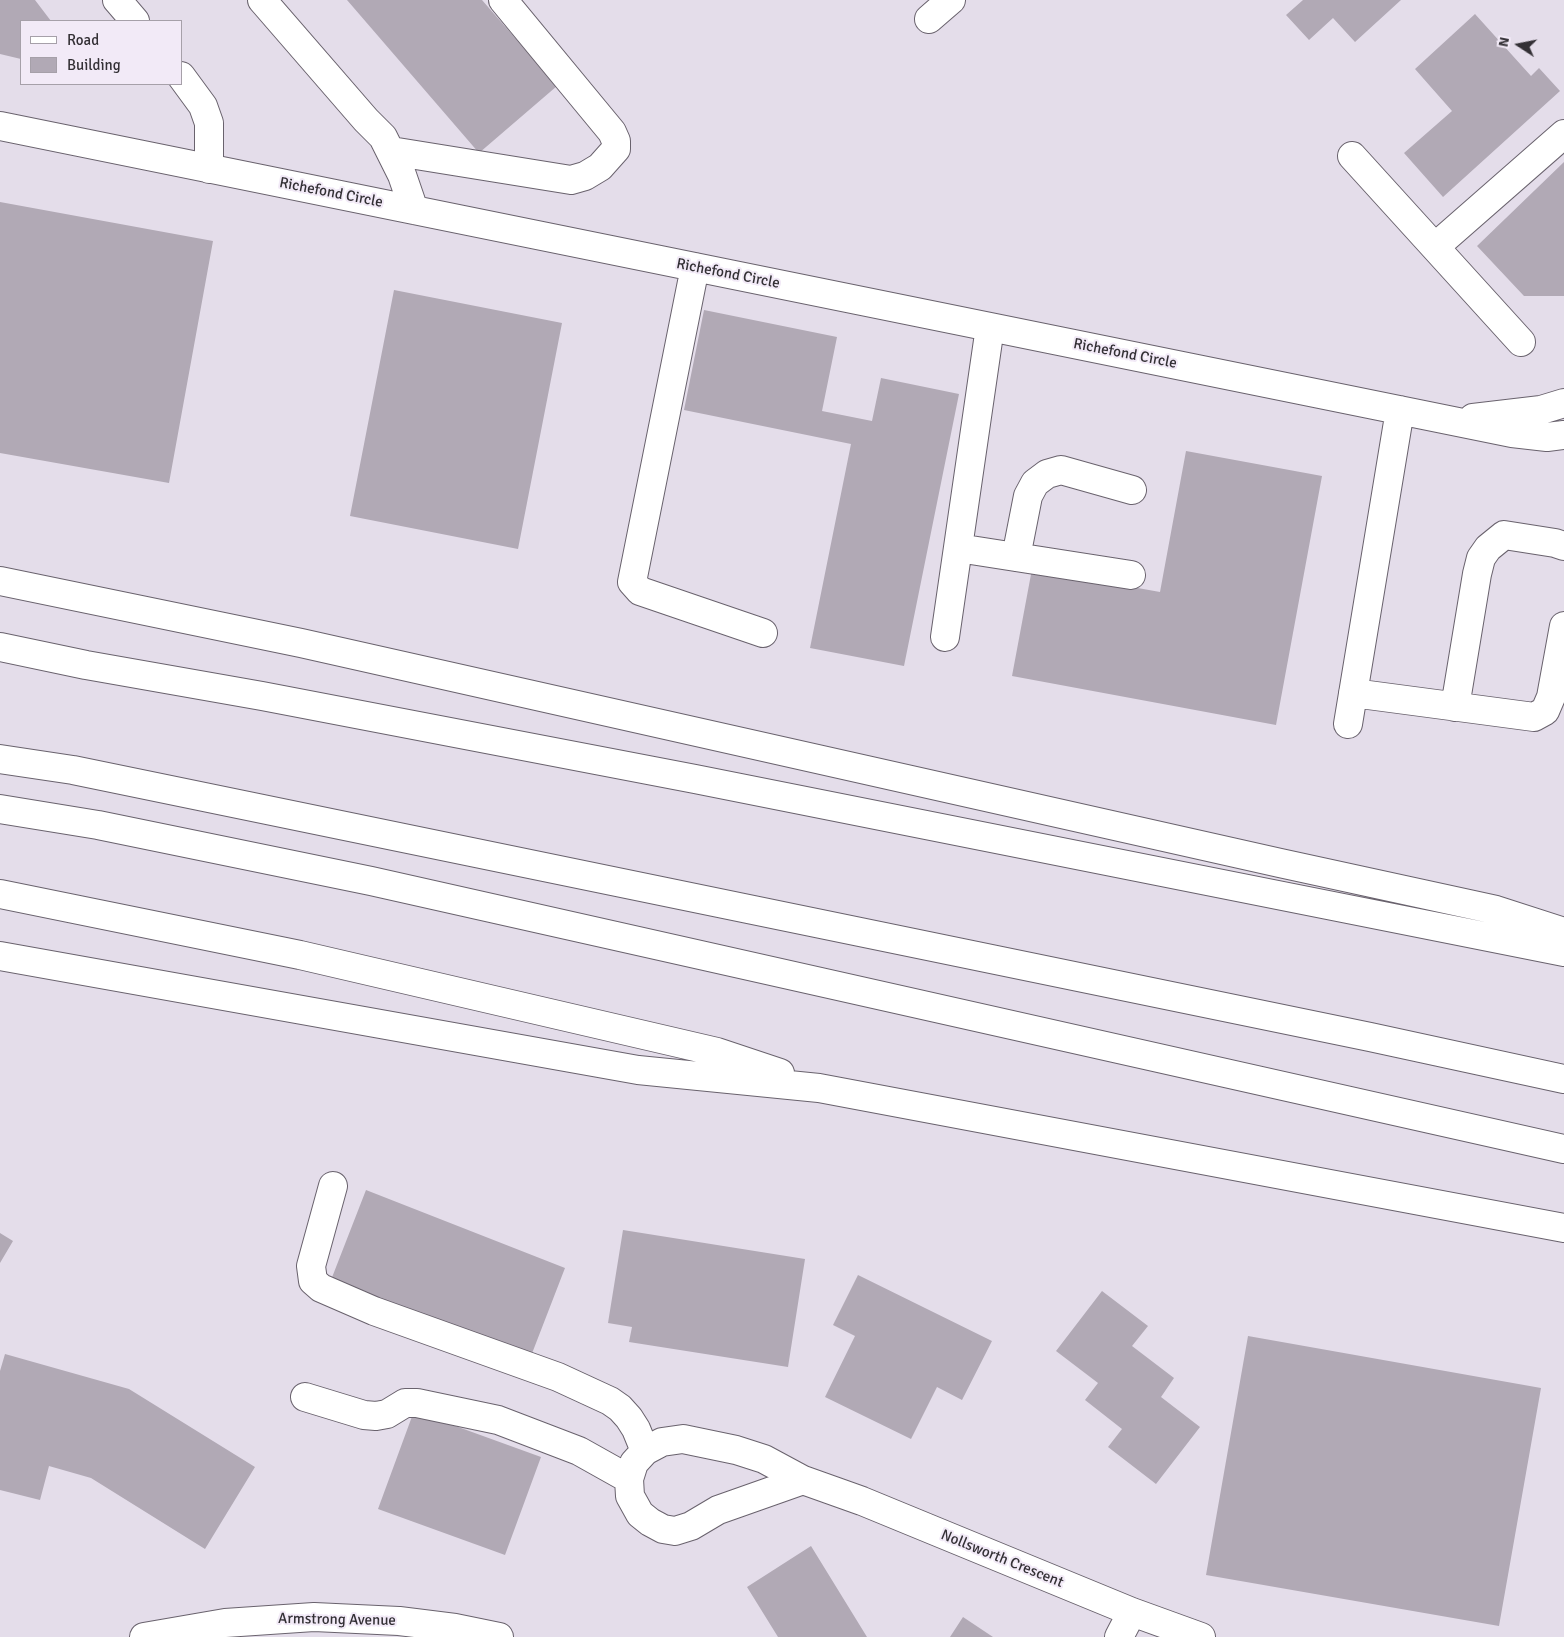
<!DOCTYPE html>
<style>
body{margin:0}
#map{position:relative;width:1564px;height:1637px;overflow:hidden;background:#e4ddea;font-family:Signika,sans-serif}
canvas{display:block}
.legend{position:absolute;left:20px;top:20px;width:162px;height:65px;box-sizing:border-box;background:#f2eaf7;border:1px solid #a6a0a9;margin:0;padding:6px 9px;list-style:none;font-size:15px;color:#333035}
.legend li{display:flex;align-items:center;gap:10px;height:25px}
.legend b{width:25px;border:1px solid #a6a0a9}
.north{position:absolute;left:1494px;top:20px;width:50px;height:50px;-webkit-text-stroke:4px #f2eaf7;paint-order:stroke;rotate:281deg;font-size:14px;font-weight:700;line-height:20px;text-align:center;color:#333035}
.north::after{content:'';display:block;margin:auto;width:18px;height:22px;background:#333035;clip-path:polygon(50% 0,100% 100%,50% 72%,0 100%)}
</style>
<div id="map">
<canvas width="1564" height="1637"></canvas>
<ul class="legend">
<li><b style="height:6px;background:#fff"></b>Road</li>
<li><b style="height:14px;background:#b1a9b5"></b>Building</li>
</ul>
<div class="north">N</div>
</div>
<script>
const context = document.querySelector('canvas').getContext('2d');
context.lineJoin = 'round';
function paint(path, color) { context.fillStyle = color; context.fill(path, 'evenodd'); }
const toPath = rows => new Path2D(rows.map(r => 'M' + r).join(''));
function stroke(path, color, width, dash) { context.strokeStyle = color; context.lineWidth = width; context.lineCap = dash ? 'butt' : 'round'; context.setLineDash(dash || []); context.stroke(path); }
function label(font, color, halo, rows, align = 'center') {
  context.font = font + ' Signika,sans-serif'; context.lineWidth = 4; context.setLineDash([]); context.textBaseline = 'middle'; context.strokeStyle = halo; context.fillStyle = color; for (const [text, x, y, turn = 0] of rows) {
    context.save(); context.translate(x, y); context.rotate((+turn || 0) * Math.PI / 180); context.textAlign = isNaN(turn) ? turn : align; if (halo) context.strokeText(text, 0, 0); context.fillText(text, 0, 0); context.restore();
  }
}
paint(toPath([
 [0,0,35,0,51,21,21,21,21,59,0,54],
 [347,0,482,0,557,86,479,153],
 [1303,0,1401,0,1355,42,1333,18,1309,40,1286,15],
 [1475,14,1531,76,1539,68,1560,91,1443,197,1404,153,1452,111,1415,69],
 [1564,162,1564,296,1524,296,1477,246],
 [0,202,213,241,169,483,0,453],
 [394,290,562,323,518,549,350,516],
 [704,310,837,337,822,411,872,421,881,378,959,394,904,666,810,648,851,444,684,410],
 [1186,451,1322,476,1276,725,1012,676,1032,569,1160,592],
 [366,1190,565,1268,531,1356,331,1280],
 [623,1230,805,1259,788,1367,629,1342,632,1327,608,1323],
 [0,1233,13,1241,0,1263],
 [858,1275,992,1341,962,1400,937,1387,911,1439,825,1397,855,1336,833,1325],
 [1102,1291,1148,1326,1132,1346,1174,1378,1161,1397,1200,1427,1156,1484,1108,1447,1122,1429,1085,1400,1098,1383,1056,1351],
 [1248,1336,1541,1388,1499,1626,1206,1575],
 [5,1354,129,1389,255,1467,205,1549,91,1478,49,1466,40,1500,0,1490,0,1371],
 [414,1411,541,1457,505,1555,378,1509],
 [811,1546,867,1637,778,1637,747,1587],
 [963,1617,993,1637,950,1637]
]), '#b1a9b5');
const minor = toPath([
 [117,0,135,21],
 [262,0,366,120,383,137,402,175,414,210],
 [929,19,951,0],
 [181,76,203,106,209,123,209,169],
 [0,126,1512,433,1547,437,1564,435],
 [391,151,571,180,585,176,600,167,616,149,616,141,612,132,503,0],
 [1352,156,1521,342],
 [1435,247,1564,134],
 [695,267,632,582,640,591,763,633],
 [1473,418,1541,410,1564,403],
 [958,548,1131,575],
 [1016,557,1028,496,1035,483,1047,474,1061,470,1132,490],
 [945,637,990,327],
 [1353,693,1534,717,1545,711,1551,697,1564,626],
 [1455,707,1477,574,1481,558,1488,548,1504,535,1555,543,1564,546],
 [1348,724,1400,410],
 [333,1186,311,1266,313,1281,321,1288,374,1311,558,1377,610,1401,620,1408,629,1418,636,1429,645,1451],
 [305,1397,364,1415,376,1416,387,1414,405,1403,417,1403,498,1420,579,1451,629,1479],
 [803,1480,718,1510,691,1526,675,1531,663,1529,650,1522,640,1514,630,1496,629,1479,634,1463,645,1451,662,1442,683,1439,736,1450,764,1459,803,1480,862,1501,1132,1612,1201,1637],
 [144,1637,225,1623,314,1617,399,1621,455,1628,499,1637],
 [1119,1637,1132,1612]
]);
const highway = toPath([
 [0,581,301,643,1280,863,1496,910,1564,932],
 [0,647,86,665,262,696,695,779,1564,952],
 [0,759,73,770,1370,1037,1564,1079],
 [0,809,98,825,371,881,1564,1149],
 [0,894,300,955,717,1052,780,1073],
 [0,956,638,1070,819,1088,1564,1228]
]);
stroke(minor, '#69626d', 30);
stroke(highway, '#69626d', 30);
stroke(minor, '#fff', 28);
stroke(highway, '#fff', 28);
label('15px', '#333035', '#f2eaf7', [
 ["Richefond Circle",331,193,11],
 ["Richefond Circle",728,274,11],
 ["Richefond Circle",1125,354,11],
 ["Nollsworth Crescent",1002,1559,22],
 ["Armstrong Avenue",337,1620,1]
]);
</script>
